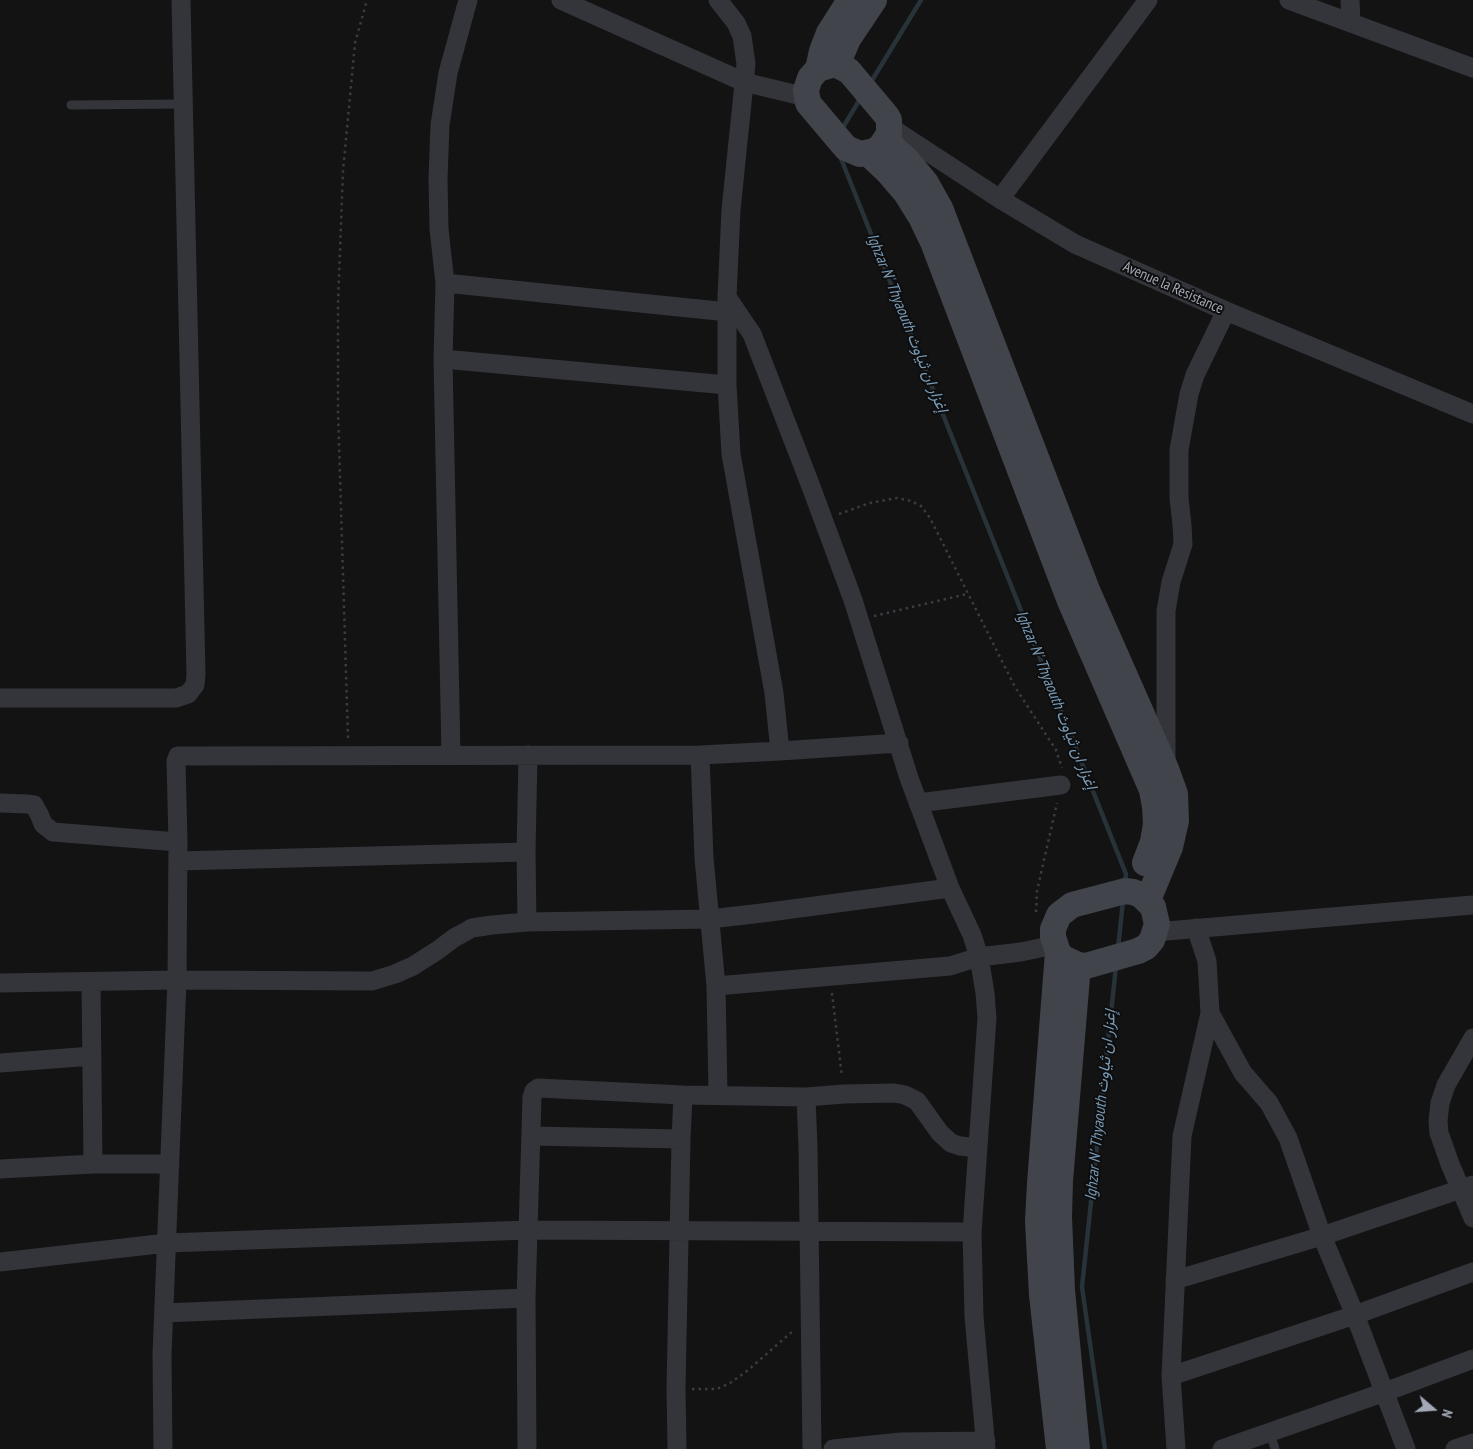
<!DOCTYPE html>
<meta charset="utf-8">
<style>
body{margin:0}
#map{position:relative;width:1473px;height:1449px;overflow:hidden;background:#131314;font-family:"PT Sans Narrow",sans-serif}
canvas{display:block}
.north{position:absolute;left:1408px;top:1384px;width:50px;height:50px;-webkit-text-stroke:4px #0e0e0f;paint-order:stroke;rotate:108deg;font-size:14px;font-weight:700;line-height:20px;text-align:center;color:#a3a9b6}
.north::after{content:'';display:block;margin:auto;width:18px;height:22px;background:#a3a9b6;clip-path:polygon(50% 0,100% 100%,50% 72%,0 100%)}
</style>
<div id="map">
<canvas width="1473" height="1449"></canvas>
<div class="north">N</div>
</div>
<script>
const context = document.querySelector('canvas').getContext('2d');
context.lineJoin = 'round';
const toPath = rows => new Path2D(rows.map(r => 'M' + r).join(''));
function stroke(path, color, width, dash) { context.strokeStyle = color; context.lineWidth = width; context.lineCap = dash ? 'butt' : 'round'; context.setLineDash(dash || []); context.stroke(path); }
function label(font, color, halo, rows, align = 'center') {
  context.font = font + ' "PT Sans Narrow",Vazirmatn,sans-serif'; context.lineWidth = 4; context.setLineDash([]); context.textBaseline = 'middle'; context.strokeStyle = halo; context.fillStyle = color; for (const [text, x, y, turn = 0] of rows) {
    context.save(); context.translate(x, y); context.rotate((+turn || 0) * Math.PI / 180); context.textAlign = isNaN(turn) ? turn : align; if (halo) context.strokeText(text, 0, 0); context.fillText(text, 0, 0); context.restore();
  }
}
stroke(toPath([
 [871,82,921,0],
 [842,129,860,99],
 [840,156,1126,874,1125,883],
 [1118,948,1123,901],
 [1105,1449,1082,1287,1116,966]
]), '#283239', 4.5);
stroke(toPath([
 [839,514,870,503,897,498,911,501,921,506,930,518,1015,687,1056,750,1062,768],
 [874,616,967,594],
 [348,738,338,411,338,304,343,171,355,43,367,0],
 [1036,912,1037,891,1057,803],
 [832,993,842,1077],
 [692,1389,717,1389,730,1383,747,1371,794,1330]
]), '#393c41', 2.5, [2.5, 4]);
stroke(toPath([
 [71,105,183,104],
 [1270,1433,1275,1449]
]), '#33353a', 9);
stroke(toPath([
 [561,0,744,82,806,97],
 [718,0,736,23,742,36,746,64,731,210,727,297,727,385,731,454,774,693,780,751,700,755,704,858,716,986,950,966,979,957,1021,952,1054,945],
 [1289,0,1473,68],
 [1350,0,1351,23],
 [890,127,1000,199,1075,244,1226,311,1473,414],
 [1000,199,1148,0],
 [445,283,728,312],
 [443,359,727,385],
 [0,698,176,698,188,694,195,685,196,674,181,0],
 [780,751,899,743],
 [451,755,443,359,445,283,439,229,438,179,440,125,448,73,468,0],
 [1166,763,1166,611,1171,582,1183,544,1182,525,1179,498,1179,450,1189,394,1195,375,1226,311],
 [0,803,27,804,34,805,40,816,43,824,53,832,178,842],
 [918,803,1061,785],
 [178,861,526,852],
 [950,888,972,935,979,957,985,993,987,1018,972,1232,974,1317,986,1449],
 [527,922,526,852,528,755],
 [1155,932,1473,905],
 [91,982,93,1164],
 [0,983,177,980,372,981,395,974,413,966,438,950,454,938,472,928,492,925,527,922,710,919,762,913,950,888,909,778,853,600,810,484,752,334,727,297],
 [716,986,718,1095],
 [1210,1013,1243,1073,1269,1103,1288,1138,1322,1236,1355,1315,1406,1449],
 [1473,1038,1446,1085,1440,1103,1438,1121,1439,1133,1450,1164,1473,1218],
 [0,1063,92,1056],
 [806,1097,808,1147,812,1449],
 [531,1136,681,1139],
 [0,1169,93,1164,170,1164],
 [0,1262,167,1243,528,1230,972,1232],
 [1175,1280,1322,1236,1473,1185],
 [164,1313,526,1298],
 [1171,1376,1355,1315,1473,1272],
 [163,1449,162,1355,177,980,178,842,176,761,178,756,700,755],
 [527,1449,526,1298,532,1097,534,1091,538,1088,683,1095,806,1097,844,1094,894,1093,905,1095,917,1101,940,1133,951,1143,960,1146,978,1148],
 [677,1449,676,1388,681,1139,683,1095],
 [833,1449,901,1442,986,1441],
 [1176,1449,1171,1376,1182,1136,1210,1013,1207,961,1196,928],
 [1222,1449,1385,1392,1473,1359],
 [1455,1449,1473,1443]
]), '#33353a', 19);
stroke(toPath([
 [831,65,837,65,849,71,886,115,889,120,889,134,881,146,875,151,860,154,846,148,808,103,806,90,810,78,818,69,831,65],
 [837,65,848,39,874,0],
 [818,69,822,51,829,33,850,0],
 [886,141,907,160,926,183,940,208,1087,590,1166,769,1175,794,1176,821,1170,847,1148,900],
 [868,153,888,172,906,193,921,217,933,242,1070,601,1152,790,1155,807,1156,824,1153,842,1145,863],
 [1125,891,1133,892,1141,895,1153,907,1157,924,1152,940,1146,947,1138,951,1086,966,1078,965,1063,958,1058,952,1053,937,1053,929,1059,915,1072,905,1125,891],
 [1058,952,1040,1183,1038,1221,1042,1295,1059,1449],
 [1077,1449,1062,1290,1059,1217,1060,1181,1078,965]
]), '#41444a', 26);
label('15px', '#a3a9b6', '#0e0e0f', [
 ["Avenue la Resistance",1173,288,24]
]);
label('italic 16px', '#7799b4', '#0e0e0f', [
 ["Ighzar N' Thyaouth إغزار ان ثياوث",907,323,68],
 ["Ighzar N' Thyaouth إغزار ان ثياوث",1056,700,68],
 ["Ighzar N' Thyaouth إغزار ان ثياوث",1101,1105,-84]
]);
</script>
